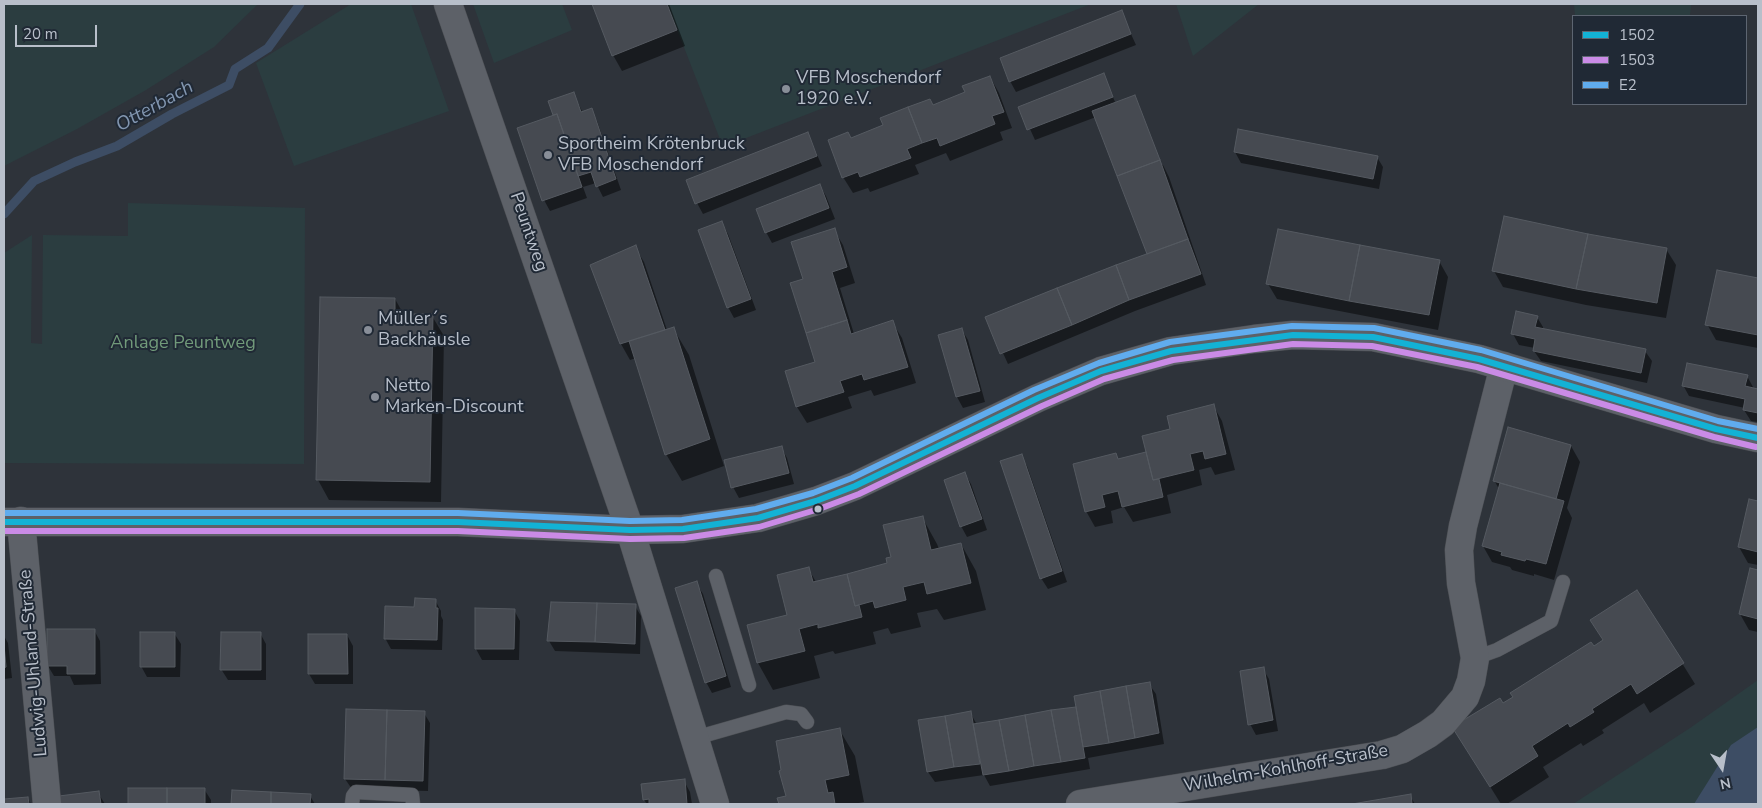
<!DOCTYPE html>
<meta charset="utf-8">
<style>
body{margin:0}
#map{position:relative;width:1762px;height:808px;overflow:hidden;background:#2e333a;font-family:"Nunito Sans",sans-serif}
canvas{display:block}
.frame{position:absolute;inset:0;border:5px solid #b8bfca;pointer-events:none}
.legend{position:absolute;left:1572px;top:15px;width:175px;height:90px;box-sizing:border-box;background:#202935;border:1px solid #5d6571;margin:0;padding:6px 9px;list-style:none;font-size:15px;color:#b8bfca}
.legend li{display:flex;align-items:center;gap:10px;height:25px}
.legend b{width:25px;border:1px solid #5d6571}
.north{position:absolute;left:1697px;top:743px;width:50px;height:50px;-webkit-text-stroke:4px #202935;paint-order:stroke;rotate:168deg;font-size:14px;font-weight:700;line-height:20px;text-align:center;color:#b8bfca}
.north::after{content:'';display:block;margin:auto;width:18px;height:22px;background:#b8bfca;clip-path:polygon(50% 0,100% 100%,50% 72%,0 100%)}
.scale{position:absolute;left:15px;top:25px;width:82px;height:22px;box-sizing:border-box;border:2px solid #b8bfca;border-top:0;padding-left:6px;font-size:15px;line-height:18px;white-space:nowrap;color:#b8bfca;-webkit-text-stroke:4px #202935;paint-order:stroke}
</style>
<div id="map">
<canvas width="1762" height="808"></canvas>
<div class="frame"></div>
<ul class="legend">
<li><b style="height:6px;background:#13b2d5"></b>1502</li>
<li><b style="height:6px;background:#ca8be6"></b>1503</li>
<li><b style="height:6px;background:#60acee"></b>E2</li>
</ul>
<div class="north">N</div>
<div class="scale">20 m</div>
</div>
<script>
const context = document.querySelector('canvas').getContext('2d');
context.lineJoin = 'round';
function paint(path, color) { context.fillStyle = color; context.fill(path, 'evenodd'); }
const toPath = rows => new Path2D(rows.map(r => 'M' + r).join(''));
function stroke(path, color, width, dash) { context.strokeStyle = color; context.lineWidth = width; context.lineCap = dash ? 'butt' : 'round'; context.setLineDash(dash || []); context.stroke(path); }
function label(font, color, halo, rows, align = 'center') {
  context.font = font + ' "Nunito Sans",sans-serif'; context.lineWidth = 4; context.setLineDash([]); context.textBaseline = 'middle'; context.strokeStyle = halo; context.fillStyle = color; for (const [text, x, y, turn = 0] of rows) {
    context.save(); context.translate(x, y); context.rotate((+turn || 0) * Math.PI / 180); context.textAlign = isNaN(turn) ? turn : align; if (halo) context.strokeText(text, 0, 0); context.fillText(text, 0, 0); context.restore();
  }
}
paint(toPath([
 [4,4,258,4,214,47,146,90,77,129,4,166],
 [351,4,411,4,449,111,294,166,256,63],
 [473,4,562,4,572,30,494,63],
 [667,4,1091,4,723,147],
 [1176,4,1259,4,1193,56],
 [1574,4,1691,4,1690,16,1575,16],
 [128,203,305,208,304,464,4,463,4,253,32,235,31,343,42,344,43,235,128,236],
 [1758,680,1758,804,1573,804,1690,728]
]), '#2b3d40');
paint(toPath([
 [1758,727,1758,804,1694,804,1731,745]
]), '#3d4d64');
paint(toPath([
 [593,4,669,4,685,46,622,71,613,55],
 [1121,12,1136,45,1016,92,1010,81],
 [1103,75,1116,104,1135,97,1140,107,1138,107,1161,166,1163,165,1169,177,1206,285,1135,311,1008,364,987,318,1149,255,1096,117,1035,140,1020,107],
 [990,77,999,93,1012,128,1000,132,1003,140,950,161,946,153,915,165,919,174,870,192,868,188,853,193,843,177,829,140,851,139,966,93],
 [573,93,583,113,591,110,597,121,621,190,603,197,596,183,583,187,587,198,550,211,544,200,554,116,549,102],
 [808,134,822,166,703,214,697,203],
 [1235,152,1377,157,1383,167,1379,189,1241,163],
 [820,186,826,196,835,219,772,243,766,232],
 [1505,218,1666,249,1676,265,1666,318,1586,305,1503,287,1494,271],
 [722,223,728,234,756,310,734,318,728,307],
 [834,230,843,245,855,283,840,288,854,334,892,322,902,338,916,383,874,396,871,390,848,397,852,408,807,423,797,407,787,372,817,363,804,280],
 [635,247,644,262,667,330,673,328,689,355,724,466,682,481,666,454,636,358,630,360,621,344,592,266],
 [1439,261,1448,277,1438,330,1277,299,1268,284],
 [1718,271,1758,279,1758,348,1716,340,1707,324],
 [395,299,404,315,432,316,444,336,441,502,329,500,318,480],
 [1537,317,1543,327,1543,330,1645,351,1652,361,1647,383,1541,361,1534,351,1535,348,1519,345,1513,334],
 [962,330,968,340,985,402,963,408,957,397,939,336],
 [1747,376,1753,387,1753,389,1758,390,1758,422,1751,421,1744,410,1745,408,1689,396,1683,385],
 [1213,405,1222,421,1235,470,1215,475,1211,467,1199,470,1202,485,1167,495,1171,513,1133,522,1124,507,1111,511,1113,523,1095,527,1086,511,1119,461,1148,453,1172,429],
 [1571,446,1580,462,1567,508,1572,518,1554,580,1534,574,1534,576,1512,570,1510,567,1492,562,1483,546,1499,489,1494,480],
 [781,447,787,458,794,484,739,498,733,487],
 [1021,456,1027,466,1067,582,1048,589,1041,578],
 [965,474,971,484,987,530,967,537,961,526],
 [1750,501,1758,503,1758,565,1748,563,1739,547],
 [922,517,937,544,939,549,961,544,976,571,986,610,944,620,937,609,917,613,921,627,891,634,888,628,873,632,876,644,835,654,833,651,814,656,820,678,773,690,758,663,749,626,788,616,808,568,816,582,889,564],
 [1751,569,1758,571,1758,632,1749,630,1740,614],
 [696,583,703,594,731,687,712,693,706,682],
 [1637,591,1695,684,1650,713,1644,703,1602,730,1604,733,1583,746,1581,743,1543,767,1549,777,1507,804,1501,804,1466,748,1503,705,1603,641,1591,620],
 [435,600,441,611,441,616,443,620,442,650,391,649,385,638,415,608],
 [635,606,641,616,640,654,555,651,549,641],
 [514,610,520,621,519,660,482,660,476,649],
 [94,630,100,641,101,684,74,685,70,676,54,676,48,666],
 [174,633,181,644,180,677,147,677,141,666],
 [260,633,266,644,266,680,228,680,221,669],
 [347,635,353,646,353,684,315,684,309,674],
 [4,636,8,643,12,678,4,679],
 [1263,669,1269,679,1278,731,1256,735,1250,724],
 [1149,684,1156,694,1164,744,1088,758,1090,769,990,786,984,775,935,782,928,772,970,712,977,725,1077,708],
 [424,713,430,723,428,791,352,789,345,779],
 [839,729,855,756,864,802,853,804,780,804,779,799,788,797],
 [684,781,690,792,692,804,647,804,644,800],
 [129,789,204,789,211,800,211,804,129,804],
 [233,791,310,796,315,804,232,804],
 [98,793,105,804,61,804,60,797],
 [1410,796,1415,804,1359,804],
 [28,798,31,804,4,804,4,800]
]), '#0007');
stroke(toPath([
 [4,214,34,181,75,162,117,146,172,114,229,85,235,69,268,48,300,4]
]), '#3d4d64', 9);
const building = toPath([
 [592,4,667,4,677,30,612,56,592,4],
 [1122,10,1131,34,1009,82,1000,58,1122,10],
 [1104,73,1113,97,1027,130,1018,107,1104,73],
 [990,76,1004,112,992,116,995,124,940,146,937,138,922,143,908,107,930,99,933,105,965,92,962,86,990,76],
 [574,92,581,112,592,108,616,179,596,187,591,172,578,176,557,114,553,115,548,101,574,92],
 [1135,95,1160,160,1117,176,1092,111,1135,95],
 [908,107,922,143,907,149,911,158,860,177,858,172,842,178,828,140,848,132,851,138,883,125,880,118,908,107],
 [557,114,582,187,542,201,517,128,557,114],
 [1238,129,1378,156,1373,179,1234,152,1238,129],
 [808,132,817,156,695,204,686,180,808,132],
 [1160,160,1188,239,1147,254,1117,176,1160,160],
 [820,184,829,208,765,233,756,209,820,184],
 [1504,216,1588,234,1576,289,1492,271,1504,216],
 [722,221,751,299,727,308,698,230,722,221],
 [835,228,847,267,832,272,847,320,806,333,790,283,803,279,791,242,835,228],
 [1278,229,1360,245,1349,301,1266,284,1278,229],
 [1588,234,1667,248,1657,303,1576,289,1588,234],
 [1188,239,1201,274,1129,300,1116,265,1188,239],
 [636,245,665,330,620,344,590,265,636,245],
 [1360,245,1440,260,1429,315,1349,301,1360,245],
 [1116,265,1129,300,1072,325,1057,288,1116,265],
 [1717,270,1758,278,1758,335,1705,325,1717,270],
 [1057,288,1072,325,1000,354,985,317,1057,288],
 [320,297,395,298,395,314,433,314,430,482,316,480,320,297],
 [1516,311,1538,316,1535,327,1646,349,1641,373,1533,351,1535,339,1511,334,1516,311],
 [847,320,851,334,893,320,908,367,864,380,862,374,840,381,844,392,796,407,785,371,815,362,806,333,847,320],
 [674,327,710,439,665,455,629,341,674,327],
 [962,328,980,391,956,397,938,335,962,328],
 [1687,363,1748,375,1745,386,1758,389,1758,413,1743,410,1745,399,1682,386,1687,363],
 [1214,404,1226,454,1205,459,1203,451,1190,454,1194,470,1153,480,1142,436,1170,429,1167,416,1214,404],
 [1508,427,1571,445,1556,499,1493,481,1508,427],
 [782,446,789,473,731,488,724,460,782,446],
 [1146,452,1153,480,1159,479,1163,497,1122,507,1118,491,1102,495,1105,507,1085,512,1073,464,1116,453,1118,459,1146,452],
 [1022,454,1062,571,1040,579,1000,461,1022,454],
 [965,472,982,519,960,527,944,480,965,472],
 [1500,483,1564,501,1546,564,1526,559,1525,561,1501,555,1502,552,1482,546,1500,483],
 [1749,499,1758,501,1758,552,1738,547,1749,499],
 [923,516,931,550,961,543,971,583,927,594,924,582,903,587,906,600,875,608,873,601,855,606,847,574,887,563,886,558,891,557,883,525,923,516],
 [809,567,813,582,847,574,855,606,859,605,862,617,818,628,818,624,799,629,805,651,757,663,747,625,787,615,777,575,809,567],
 [1750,568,1758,570,1758,619,1739,614,1750,568],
 [697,581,726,676,705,683,675,588,697,581],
 [1637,590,1684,663,1637,694,1631,684,1592,709,1594,712,1570,727,1568,723,1532,746,1538,756,1490,787,1452,727,1500,698,1503,703,1513,697,1510,693,1591,642,1594,646,1603,640,1590,620,1637,590],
 [415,598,436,599,436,608,438,608,437,640,384,639,385,606,414,607,415,598],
 [551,602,597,603,595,642,547,641,551,602],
 [597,603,636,604,635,644,595,642,597,603],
 [475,608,515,609,514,649,475,649,475,608],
 [47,629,95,629,95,674,67,674,67,666,47,666,47,629],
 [140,632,175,632,175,667,140,667,140,632],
 [221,632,261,632,261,670,220,670,221,632],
 [308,634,347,634,348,674,308,674,308,634],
 [4,644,6,667,4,668,4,644],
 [1264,667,1273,720,1248,725,1240,671,1264,667],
 [1150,682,1159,733,1135,738,1126,686,1150,682],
 [1126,686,1135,738,1109,743,1100,691,1126,686],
 [1100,691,1109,743,1083,747,1074,696,1100,691],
 [1076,707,1085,758,1061,762,1051,710,1076,707],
 [346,709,387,710,385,780,344,779,346,709],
 [387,710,425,711,423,781,385,780,387,710],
 [1051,710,1061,762,1034,766,1025,715,1051,710],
 [971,711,980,764,954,767,945,716,971,711],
 [1025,715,1034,766,1009,771,999,720,1025,715],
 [945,716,954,767,927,772,918,720,945,716],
 [999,720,1009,771,983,775,973,724,999,720],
 [840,728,849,775,825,780,828,793,833,792,835,804,779,804,777,798,786,796,779,771,781,770,776,741,840,728],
 [685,779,687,804,649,804,649,799,643,800,641,784,685,779],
 [128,788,167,788,167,804,128,804,128,788],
 [167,788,205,788,205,804,167,804,167,788],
 [232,790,271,792,271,804,231,804,232,790],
 [99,791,101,804,59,804,59,796,99,791],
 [271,792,311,794,310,804,271,804,271,792],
 [1411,794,1412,804,1352,804,1411,794],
 [28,797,29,804,4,804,4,799,28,797]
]);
paint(building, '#464a51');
stroke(building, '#555a61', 1);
const service = toPath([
 [716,576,749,685],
 [1475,658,1497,650,1551,621,1563,582],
 [695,738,786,712,801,714,807,722],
 [352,804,353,796,356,792,412,795,413,804]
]);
const minor = toPath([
 [448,4,630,530,715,804],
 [21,521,47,804],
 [1080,804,1382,755,1402,749,1428,734,1443,723,1465,697,1471,681,1475,658,1461,583,1459,550,1463,526,1504,366]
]);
const tertiary = toPath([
 [4,522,458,522,630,530,683,529,758,518,816,501,855,486,1038,398,1101,371,1171,351,1254,339,1293,335,1373,337,1479,359,1716,429,1758,438]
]);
stroke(service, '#4c4f54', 15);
stroke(minor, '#4c4f54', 29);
stroke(tertiary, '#4c4f54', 29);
stroke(service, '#5d6168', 14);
stroke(minor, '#5d6168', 28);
stroke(tertiary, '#5d6168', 28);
stroke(toPath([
 [4,522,458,522,630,530,683,529,758,518,816,501,855,486,1038,398,1101,371,1171,351,1293,335,1373,337,1479,359,1716,429,1758,438]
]), '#13b2d5', 6);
stroke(toPath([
 [4,531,458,531,630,539,684,538,759,527,819,509,859,494,1042,406,1104,379,1173,360,1293,344,1372,346,1477,367,1714,437,1756,447]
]), '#ca8be6', 6);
stroke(toPath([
 [4,513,458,513,630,521,682,520,756,509,813,493,852,478,1034,390,1099,363,1170,342,1292,326,1374,328,1481,350,1718,421,1758,429]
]), '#60acee', 6);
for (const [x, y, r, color] of [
 [786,89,5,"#888e98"],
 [548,155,5,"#888e98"],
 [368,330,5,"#888e98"],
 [375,397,5,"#888e98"],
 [818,509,4.5,"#b8bfca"]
]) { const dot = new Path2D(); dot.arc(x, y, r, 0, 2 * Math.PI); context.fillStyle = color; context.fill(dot); stroke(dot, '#202935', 2); }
label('18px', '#b8bfca', '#202935', [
 ["VFB Moschendorf",796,79],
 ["1920 e.V.",796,100],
 ["Sportheim Krötenbruck",558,145],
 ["VFB Moschendorf",558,166],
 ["Müller´s",378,320],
 ["Backhäusle",378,341],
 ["Netto",385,387],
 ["Marken-Discount",385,408]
], 'left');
label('18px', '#b8bfca', '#202935', [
 ["Peuntweg",528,232,71],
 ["Ludwig-Uhland-Straße",34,663,-95],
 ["Wilhelm-Kohlhoff-Straße",1286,769,-10]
]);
label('18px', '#719a7a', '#202935', [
 ["Anlage Peuntweg",183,344]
]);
label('italic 19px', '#8296b0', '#202935', [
 ["Otterbach",155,107,-29]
]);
</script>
